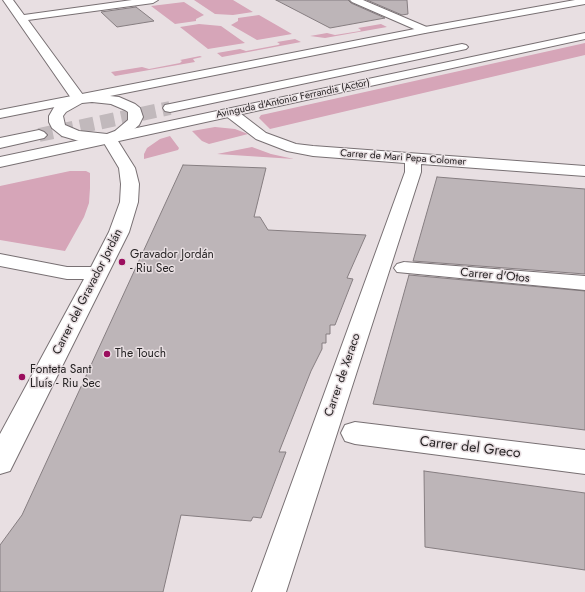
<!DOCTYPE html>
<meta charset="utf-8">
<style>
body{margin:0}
canvas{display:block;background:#e8dfe2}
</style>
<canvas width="585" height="592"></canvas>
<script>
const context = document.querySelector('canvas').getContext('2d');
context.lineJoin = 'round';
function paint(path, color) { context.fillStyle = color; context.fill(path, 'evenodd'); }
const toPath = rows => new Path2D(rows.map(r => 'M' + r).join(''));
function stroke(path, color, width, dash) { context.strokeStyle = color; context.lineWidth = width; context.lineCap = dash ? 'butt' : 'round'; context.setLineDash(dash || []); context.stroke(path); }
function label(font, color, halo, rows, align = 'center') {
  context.font = font + ' Jost,sans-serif'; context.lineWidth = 3; context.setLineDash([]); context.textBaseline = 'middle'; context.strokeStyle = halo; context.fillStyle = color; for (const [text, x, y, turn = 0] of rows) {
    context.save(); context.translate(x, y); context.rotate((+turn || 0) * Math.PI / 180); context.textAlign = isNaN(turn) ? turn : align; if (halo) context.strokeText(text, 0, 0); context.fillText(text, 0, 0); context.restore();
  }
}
paint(toPath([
 [194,0,233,0,253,12,233,15,215,14],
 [184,2,204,15,196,19,196,21,175,24,151,6],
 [259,15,292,34,257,40,231,25,238,21,238,18],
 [199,24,221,26,245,43,208,49,180,27],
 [381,24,387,27,325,38,310,36,327,33,335,35,360,31,361,30,358,28],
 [295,39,301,42,222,57,217,53,240,49,246,51,278,45,280,44,277,42],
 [585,43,585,55,270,129,259,118,261,115,266,114],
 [200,56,202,57,193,59,195,62,115,76,111,72,142,67,149,69,180,63,182,61,180,60],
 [215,127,235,129,248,134,209,144,202,141,192,131],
 [170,136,179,148,178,150,144,159,144,154,147,148,160,139],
 [252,147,271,154,294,159,217,154],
 [70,171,86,171,90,173,90,188,89,203,84,217,65,251,0,240,0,186]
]), '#d6a5b8');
const building = toPath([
 [276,0,348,0,351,3,385,18,330,28,276,0],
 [367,0,407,0,408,14,402,15,367,0],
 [136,7,154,21,117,27,101,12,136,7],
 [183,165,266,168,254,217,260,217,268,230,366,235,347,278,353,279,335,325,330,325,330,334,326,334,326,343,322,343,322,349,311,371,279,452,286,452,261,518,253,517,251,521,181,515,163,592,0,592,0,545,22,515,183,165],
 [437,177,585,189,585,274,413,261,437,177],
 [409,275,585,291,585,430,373,404,409,275],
 [424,471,585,493,585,570,425,547,424,471]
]);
paint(building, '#bdb5b8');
stroke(building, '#867e81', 1);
stroke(toPath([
 [39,135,170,108]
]), '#c1b9bc', 14, [14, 7]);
const minor = toPath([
 [3,0,13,0,24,15,132,0,158,0,153,3,28,20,83,95,92,94,119,97,135,104,140,108,143,117,139,125,125,137,118,141,135,168,139,184,138,202,129,232,10,471,0,474,0,434,84,279,67,279,0,266,0,254,67,267,91,267,109,232,120,202,121,184,119,168,104,143,79,141,62,136,52,128,49,122,49,116,53,109,55,106,71,98,3,0],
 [92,102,111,104,125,110,128,112,128,120,115,131,107,134,79,131,65,125,63,116,66,112,82,103,92,102],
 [350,0,363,0,429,28,430,30,425,33,421,32,352,2,350,0],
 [231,109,236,110,266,133,296,144,313,146,585,166,585,176,421,164,421,172,286,592,252,592,405,172,405,163,313,156,287,151,256,139,226,116,224,113,226,110,231,109],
 [404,262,585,276,585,290,397,272,394,268,397,264,404,262],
 [355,422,585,450,585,474,355,444,345,441,341,433,345,425,355,422]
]);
const major = toPath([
 [575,0,585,0,585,4,425,33,0,118,0,110,425,27,575,0],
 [585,33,585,39,0,167,0,157,585,33],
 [462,44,466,45,468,47,466,49,170,112,165,111,163,108,165,105,170,104,462,44],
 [39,130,44,132,47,135,44,138,0,148,0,138,39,130]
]);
stroke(minor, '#787073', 2);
stroke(major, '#787073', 2);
paint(minor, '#fff');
paint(major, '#fff');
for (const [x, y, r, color] of [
 [122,262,4,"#9b0e5e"],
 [107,354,4,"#9b0e5e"],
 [22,377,4,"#9b0e5e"]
]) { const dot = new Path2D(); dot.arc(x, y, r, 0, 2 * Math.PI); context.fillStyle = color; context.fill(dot); stroke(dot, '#e8dfe2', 1.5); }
label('10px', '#262324', '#e8dfe2', [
 ["Avinguda d'Antonio Ferrandis (Actor)",293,99,-12],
 ["Carrer de Mari Pepa Colomer",403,158,4]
]);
label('12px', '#262324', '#e8dfe2', [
 ["Gravador Jordán",130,255],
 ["- Riu Sec",130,269],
 ["The Touch",115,354],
 ["Fonteta Sant",30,370],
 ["Lluís - Riu Sec",30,384]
], 'left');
label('12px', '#262324', '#e8dfe2', [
 ["Carrer d'Otos",495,276,5],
 ["Carrer del Gravador Jordán",88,292,-63],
 ["Carrer de Xeraco",343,375,-71]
]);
label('14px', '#262324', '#e8dfe2', [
 ["Carrer del Greco",470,448,7]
]);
</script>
